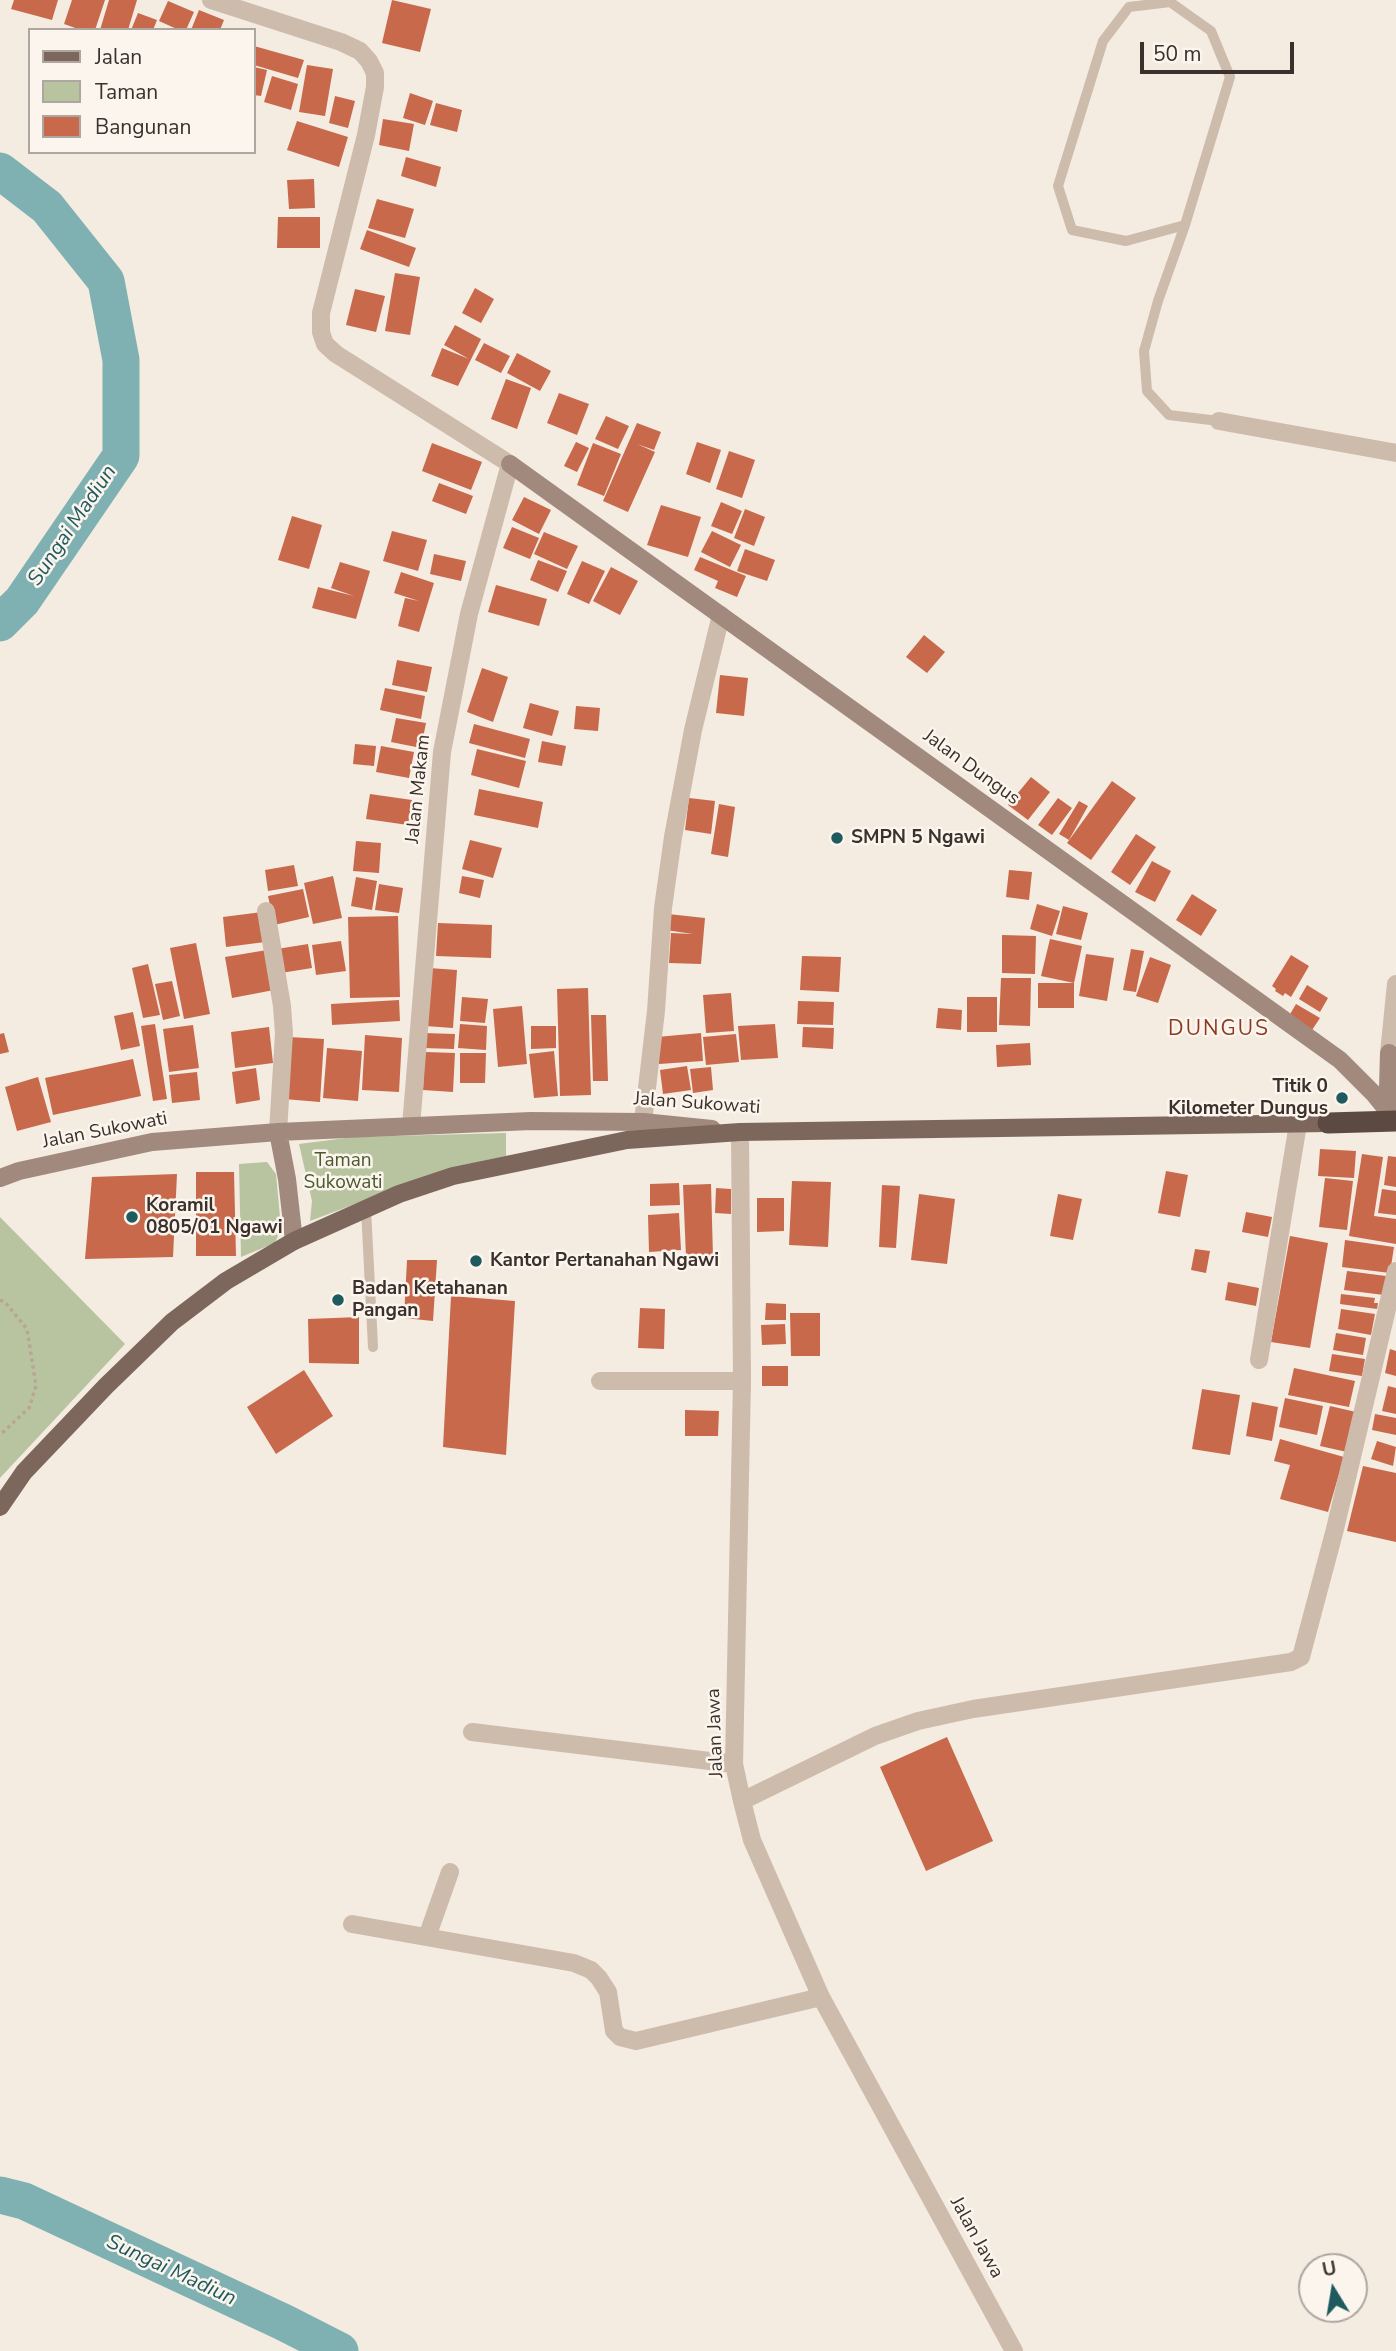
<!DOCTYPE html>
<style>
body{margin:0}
#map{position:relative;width:1396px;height:2351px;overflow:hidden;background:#f4ebe1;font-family:"Nunito Sans",sans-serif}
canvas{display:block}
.legend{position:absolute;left:28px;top:28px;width:228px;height:126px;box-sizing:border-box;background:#fbf5ee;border:2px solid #aea6a0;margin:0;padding:9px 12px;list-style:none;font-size:21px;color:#3b302b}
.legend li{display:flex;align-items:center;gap:14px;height:35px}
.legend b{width:35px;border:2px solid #aea6a0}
.north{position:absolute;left:1298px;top:2253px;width:70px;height:70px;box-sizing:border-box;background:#fbf5ee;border:2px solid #aea6a0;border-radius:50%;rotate:349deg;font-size:19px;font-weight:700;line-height:28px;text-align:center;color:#3b302b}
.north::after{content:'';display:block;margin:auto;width:24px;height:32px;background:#1f5a5e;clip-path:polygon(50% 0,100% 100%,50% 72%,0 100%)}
.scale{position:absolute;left:1140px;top:42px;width:154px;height:32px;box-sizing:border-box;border:4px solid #3b302b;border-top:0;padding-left:9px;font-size:21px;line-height:24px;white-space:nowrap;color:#3b302b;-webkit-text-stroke:5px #fbf5ee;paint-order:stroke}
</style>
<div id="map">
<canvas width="1396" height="2351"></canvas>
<ul class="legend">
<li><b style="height:9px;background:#7d675c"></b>Jalan</li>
<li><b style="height:19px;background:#b8c4a0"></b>Taman</li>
<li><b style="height:19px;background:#c8694b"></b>Bangunan</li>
</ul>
<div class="north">U</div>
<div class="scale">50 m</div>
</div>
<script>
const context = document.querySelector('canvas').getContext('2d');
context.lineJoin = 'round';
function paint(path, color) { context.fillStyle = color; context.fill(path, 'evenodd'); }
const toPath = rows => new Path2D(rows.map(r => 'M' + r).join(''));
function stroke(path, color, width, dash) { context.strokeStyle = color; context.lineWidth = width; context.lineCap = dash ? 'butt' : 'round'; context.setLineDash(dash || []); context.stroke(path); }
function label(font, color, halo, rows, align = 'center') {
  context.font = font + ' "Nunito Sans",sans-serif'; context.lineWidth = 5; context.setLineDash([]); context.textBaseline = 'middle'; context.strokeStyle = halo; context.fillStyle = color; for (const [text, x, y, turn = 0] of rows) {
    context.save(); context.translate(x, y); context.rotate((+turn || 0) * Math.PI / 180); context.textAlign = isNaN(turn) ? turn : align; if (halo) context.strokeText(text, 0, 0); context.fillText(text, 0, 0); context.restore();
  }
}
paint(toPath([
 [506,1133,506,1156,450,1168,310,1221,312,1201,299,1144,354,1137],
 [267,1162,276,1174,281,1228,275,1243,241,1257,239,1164],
 [0,1217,125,1344,0,1478]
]), '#b8c4a0');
stroke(toPath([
 [0,171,47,207,106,281,121,360,121,456,22,601,0,623],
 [0,2195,24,2201,283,2322,340,2351]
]), '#7fb0b2', 37);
paint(toPath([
 [14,0,58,0,52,20,11,9],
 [72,0,105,0,95,30,81,30,64,24],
 [109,0,137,0,128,30,100,30],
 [392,0,431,9,420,52,382,43],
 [168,1,194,12,186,30,179,30,159,21],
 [199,10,224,20,220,30,191,30],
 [138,13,157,20,153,30,131,30],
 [254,46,304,60,298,78,254,65],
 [307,65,333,69,325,116,299,112],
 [254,67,267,70,261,96,254,95],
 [272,76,298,84,291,110,264,102],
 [410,93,433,101,425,125,403,118],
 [335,96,355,101,348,128,329,123],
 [436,103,462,110,457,132,430,125],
 [383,119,414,124,409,151,379,145],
 [297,121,348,137,339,167,287,150],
 [406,157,441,167,436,187,401,176],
 [314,179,315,208,289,209,287,180],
 [377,199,414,209,405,238,368,228],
 [278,217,320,217,320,248,277,248],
 [367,230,416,248,409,267,360,249],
 [395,273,420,277,410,335,385,331],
 [475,288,494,299,481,323,462,313],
 [355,289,385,296,376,332,346,325],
 [455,325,481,339,458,386,431,376,442,348,469,359,444,345],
 [484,343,510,356,501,373,475,360],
 [517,353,551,371,540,391,507,373],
 [506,379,531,388,517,429,491,419],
 [559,393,589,404,577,435,547,423],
 [606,416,629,426,618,449,595,439],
 [637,423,661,432,654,450,637,444,655,452,628,512,603,501],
 [576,442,589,448,577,472,564,466],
 [697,442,721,450,710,483,686,474],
 [432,443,482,462,471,490,422,471],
 [593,443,621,454,604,496,577,485],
 [729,451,755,460,742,498,716,489],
 [439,483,473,496,466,514,432,501],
 [524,497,551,510,539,534,512,520],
 [721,502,742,511,732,534,711,526],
 [661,505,701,517,688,557,647,545],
 [745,509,765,517,754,546,734,538],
 [292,516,322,525,309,569,278,560],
 [512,527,539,538,530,559,503,548],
 [392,531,427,540,418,571,383,561],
 [712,531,741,545,730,567,701,552],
 [544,532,578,546,567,569,534,554],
 [745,549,775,560,767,581,737,571],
 [434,554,466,561,461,581,430,574],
 [700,557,746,576,737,597,715,588,718,581,694,570],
 [538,560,567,571,558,592,530,580],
 [582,561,605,571,589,604,567,594],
 [340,562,370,571,356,619,312,608,318,587,354,596,331,588],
 [611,567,638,581,620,615,593,601],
 [401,572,434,583,419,632,398,626,405,598,419,601,394,593],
 [496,585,547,599,539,626,488,612],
 [924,635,945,652,927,673,906,657],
 [397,660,432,667,427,692,392,685],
 [482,668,508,677,493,722,467,712],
 [720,675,748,678,744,716,716,713],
 [385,688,425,696,421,719,380,710],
 [530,703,559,711,552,736,523,728],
 [576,706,600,708,598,731,574,729],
 [396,718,426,723,421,748,391,742],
 [474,724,530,739,525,758,469,743],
 [542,741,566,746,562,766,538,762],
 [355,744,376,746,374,766,353,764],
 [381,746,414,752,409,778,376,772],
 [477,749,526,761,519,788,471,775],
 [1031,777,1050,792,1028,820,1008,805],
 [1112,781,1136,798,1091,860,1067,843],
 [479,789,543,802,538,828,474,815],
 [370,794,412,800,408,825,366,819],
 [689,798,715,801,711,834,685,830],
 [1058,798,1072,808,1052,835,1038,825],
 [1079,801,1088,806,1069,840,1059,834],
 [719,804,735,807,728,857,711,854],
 [1136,834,1156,847,1130,885,1111,872],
 [470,840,502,848,493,878,462,869],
 [356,841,381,843,379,873,353,871],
 [1152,861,1171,871,1155,902,1135,892],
 [294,865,298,886,268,891,265,870],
 [1009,870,1032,872,1029,900,1006,897],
 [333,876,342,918,313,924,304,883],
 [462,876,484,880,480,898,459,893],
 [356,877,377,881,372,910,351,906],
 [379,884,403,888,399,913,375,910],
 [303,889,309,917,274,925,268,896],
 [1192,894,1217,910,1201,936,1176,920],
 [1037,904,1060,911,1052,936,1030,929],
 [1063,906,1088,913,1081,940,1056,934],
 [262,912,265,942,226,947,223,917],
 [668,914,705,918,701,964,669,963,671,933,693,934,666,930],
 [398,916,400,997,350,998,348,917],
 [438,923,492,925,491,958,436,956],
 [1002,935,1036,936,1035,974,1002,973],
 [1050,939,1082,946,1074,983,1041,976],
 [341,941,346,971,316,975,312,945],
 [196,943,210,1014,184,1019,170,948],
 [308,944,312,968,281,973,277,949],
 [1131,949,1144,951,1136,992,1123,990],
 [267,950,274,990,232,998,225,957],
 [1086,954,1114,958,1107,1001,1079,996],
 [1291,955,1309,966,1291,997,1285,993,1283,996,1275,991,1276,989,1272,986],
 [802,956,841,957,839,992,800,990],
 [1150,957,1171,965,1158,1003,1136,996],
 [148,964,160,1015,143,1018,132,968],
 [429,968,457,970,453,1028,425,1026],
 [1001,978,1031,978,1030,1026,999,1025],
 [172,981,180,1016,163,1020,155,984],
 [1038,983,1074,983,1074,1008,1038,1008],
 [1307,985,1328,998,1320,1012,1299,999],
 [588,988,591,1095,560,1096,557,989],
 [731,993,734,1031,706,1033,703,995],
 [462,997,488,999,485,1023,460,1021],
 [967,997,997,997,997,1032,967,1032],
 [399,1000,400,1021,332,1025,331,1004],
 [798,1001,834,1002,833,1025,797,1024],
 [1296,1004,1320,1018,1312,1030,1289,1016],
 [522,1006,527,1064,498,1067,493,1009],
 [938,1008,962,1010,961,1030,936,1028],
 [133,1012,140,1046,121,1050,114,1016],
 [591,1015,606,1015,608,1081,593,1081],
 [155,1024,167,1099,153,1101,141,1026],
 [460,1024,487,1026,486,1050,458,1048],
 [775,1024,778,1058,741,1060,738,1026],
 [193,1025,199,1068,169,1072,163,1029],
 [531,1026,556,1026,556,1048,531,1049],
 [269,1027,273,1063,235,1068,231,1032],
 [803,1027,834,1028,833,1049,802,1047],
 [4,1033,9,1052,0,1054,0,1034],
 [423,1033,455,1034,454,1049,423,1048],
 [701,1033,703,1061,659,1064,657,1037],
 [736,1034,739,1062,706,1065,703,1037],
 [365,1035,402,1038,399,1092,362,1090],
 [289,1037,324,1039,320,1102,284,1099],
 [1030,1043,1031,1065,997,1067,996,1045],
 [327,1048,362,1051,358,1101,323,1098],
 [554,1051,558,1096,534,1098,529,1054],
 [425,1052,455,1053,453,1092,423,1090],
 [460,1053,486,1053,485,1083,460,1083],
 [133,1059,141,1096,53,1115,45,1078],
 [687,1066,691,1090,663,1094,660,1070],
 [711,1067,713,1090,693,1093,690,1069],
 [256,1068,260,1100,236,1104,232,1072],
 [197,1072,200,1100,172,1103,169,1075],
 [38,1077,51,1122,17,1131,5,1087],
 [1320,1149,1356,1151,1354,1178,1318,1176],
 [1362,1154,1383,1157,1374,1216,1396,1219,1396,1244,1349,1236],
 [1388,1156,1396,1157,1396,1187,1384,1185],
 [1166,1171,1188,1175,1180,1217,1158,1213],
 [196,1172,234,1172,236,1256,196,1256],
 [177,1174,173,1257,85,1259,92,1177],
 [1325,1178,1353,1181,1347,1230,1319,1227],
 [792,1181,831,1182,828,1247,789,1245],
 [679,1183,680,1205,650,1206,650,1184],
 [711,1184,713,1257,686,1257,683,1185],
 [882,1185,900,1186,896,1248,879,1247],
 [716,1188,731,1189,731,1214,715,1213],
 [1382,1189,1396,1191,1396,1215,1378,1213],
 [919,1194,955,1199,947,1264,911,1260],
 [1058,1194,1082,1199,1073,1240,1050,1236],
 [757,1198,784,1198,784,1231,757,1232],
 [1246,1212,1272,1217,1268,1237,1242,1232],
 [679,1213,681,1250,649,1252,648,1215],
 [1290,1236,1328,1243,1310,1348,1271,1342],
 [1345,1240,1394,1247,1390,1273,1342,1267],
 [1195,1249,1210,1251,1206,1273,1191,1270],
 [407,1260,437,1260,433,1321,404,1318],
 [1347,1271,1386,1276,1384,1295,1344,1290],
 [1228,1282,1259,1288,1256,1306,1225,1300],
 [1341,1294,1375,1298,1374,1303,1378,1303,1377,1309,1340,1304],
 [451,1296,515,1301,506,1455,443,1447],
 [766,1303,786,1304,786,1320,765,1320],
 [640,1308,665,1309,664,1349,638,1348],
 [1341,1309,1375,1314,1371,1335,1338,1329],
 [790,1313,820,1313,820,1356,791,1356],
 [359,1317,359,1364,309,1363,308,1319],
 [785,1324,786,1344,762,1345,761,1325],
 [1336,1333,1366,1338,1363,1355,1333,1350],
 [1390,1349,1396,1351,1396,1376,1385,1373],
 [1332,1354,1365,1359,1362,1376,1329,1371],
 [762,1366,788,1366,788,1386,762,1386],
 [1294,1368,1355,1381,1349,1407,1288,1395],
 [304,1370,333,1416,276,1454,247,1407],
 [1388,1386,1396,1388,1396,1414,1382,1411],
 [1202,1389,1240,1395,1230,1455,1192,1449],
 [1285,1398,1323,1406,1317,1435,1279,1427],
 [1252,1402,1278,1407,1272,1441,1246,1436],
 [1330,1406,1356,1412,1347,1452,1320,1446],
 [685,1410,719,1411,718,1436,685,1436],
 [1375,1414,1396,1418,1396,1435,1372,1430],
 [1280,1439,1344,1457,1328,1512,1280,1499,1290,1465,1274,1461],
 [1377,1441,1396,1447,1393,1466,1371,1459],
 [1363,1466,1396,1473,1396,1542,1347,1531],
 [947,1737,993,1841,926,1871,880,1767]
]), '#c8694b');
stroke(toPath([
 [0,1300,5,1302,27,1329,36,1386,29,1408,0,1435]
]), '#b9a596', 3.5, [3.5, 3.5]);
stroke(toPath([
 [1185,225,1126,241,1072,230,1058,186,1103,41,1129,7,1170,2,1211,31,1230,77,1185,225,1158,301,1144,351,1147,391,1169,415,1219,421],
 [366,1208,373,1347]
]), '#cdbbac', 10);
stroke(toPath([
 [211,0,341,42,360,51,369,61,375,73,375,87,366,135,321,313,321,332,325,344,336,354,510,464,469,614,442,752,411,1126],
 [1219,421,1396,453],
 [266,911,282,1006,284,1033,278,1132],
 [1389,1053,1396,984],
 [643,1122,656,1011,663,908,673,837,693,730,721,615],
 [740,1132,742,1381,734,1764,742,1801,752,1840,821,1997,1014,2351],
 [1259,1360,1298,1124],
 [600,1381,742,1381],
 [472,1732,734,1764],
 [742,1801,875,1736,918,1721,973,1709,1291,1662,1301,1657,1335,1529,1396,1271],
 [352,1924,574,1963,591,1970,599,1978,608,1992,614,2031,620,2037,636,2041,821,1997],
 [427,1937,450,1872]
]), '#cdbbac', 18);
stroke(toPath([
 [510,464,1340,1060,1375,1095,1396,1121],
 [1389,1053,1388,1088,1394,1114],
 [278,1132,287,1179,294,1241],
 [0,1178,19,1171,152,1142,278,1132,531,1121,643,1122,712,1129]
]), '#a18a7d', 18);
stroke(toPath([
 [0,1507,24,1472,106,1386,172,1322,226,1281,294,1241,399,1194,453,1176,627,1140,740,1132,1328,1123]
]), '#7d675c', 18);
stroke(toPath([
 [1328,1123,1396,1121]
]), '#5c4a42', 21);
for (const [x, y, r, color] of [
 [837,838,7,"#1f5a5e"],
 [1342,1098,7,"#1f5a5e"],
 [132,1217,7,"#1f5a5e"],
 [476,1261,7,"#1f5a5e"],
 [338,1300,7,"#1f5a5e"]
]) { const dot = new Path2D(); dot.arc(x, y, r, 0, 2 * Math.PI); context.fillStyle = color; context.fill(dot); stroke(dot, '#fbf5ee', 2.5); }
label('19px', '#3b302b', '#fbf5ee', [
 ["Jalan Dungus",971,768,36],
 ["Jalan Makam",419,789,-84],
 ["Jalan Sukowati",697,1104,4],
 ["Jalan Sukowati",105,1131,-11],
 ["Jalan Jawa",716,1733,-92],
 ["Jalan Jawa",976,2238,61]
]);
label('bold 19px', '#3b302b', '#fbf5ee', [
 ["SMPN 5 Ngawi",851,838],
 ["Titik 0",1328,1087,"right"],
 ["Kilometer Dungus",1328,1109,"right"],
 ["Koramil",146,1206],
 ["0805/01 Ngawi",146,1228],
 ["Kantor Pertanahan Ngawi",490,1261],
 ["Badan Ketahanan",352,1289],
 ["Pangan",352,1311]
], 'left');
label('19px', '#4a5a2e', '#fbf5ee', [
 ["Taman",343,1161],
 ["Sukowati",343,1183]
]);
label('italic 21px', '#1f5a5e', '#fbf5ee', [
 ["Sungai Madiun",73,526,-56],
 ["Sungai Madiun",171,2271,25]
]);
context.letterSpacing = '2px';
label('21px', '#8c3b22', '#fbf5ee', [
 ["DUNGUS",1219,1030]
]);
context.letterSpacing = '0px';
</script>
